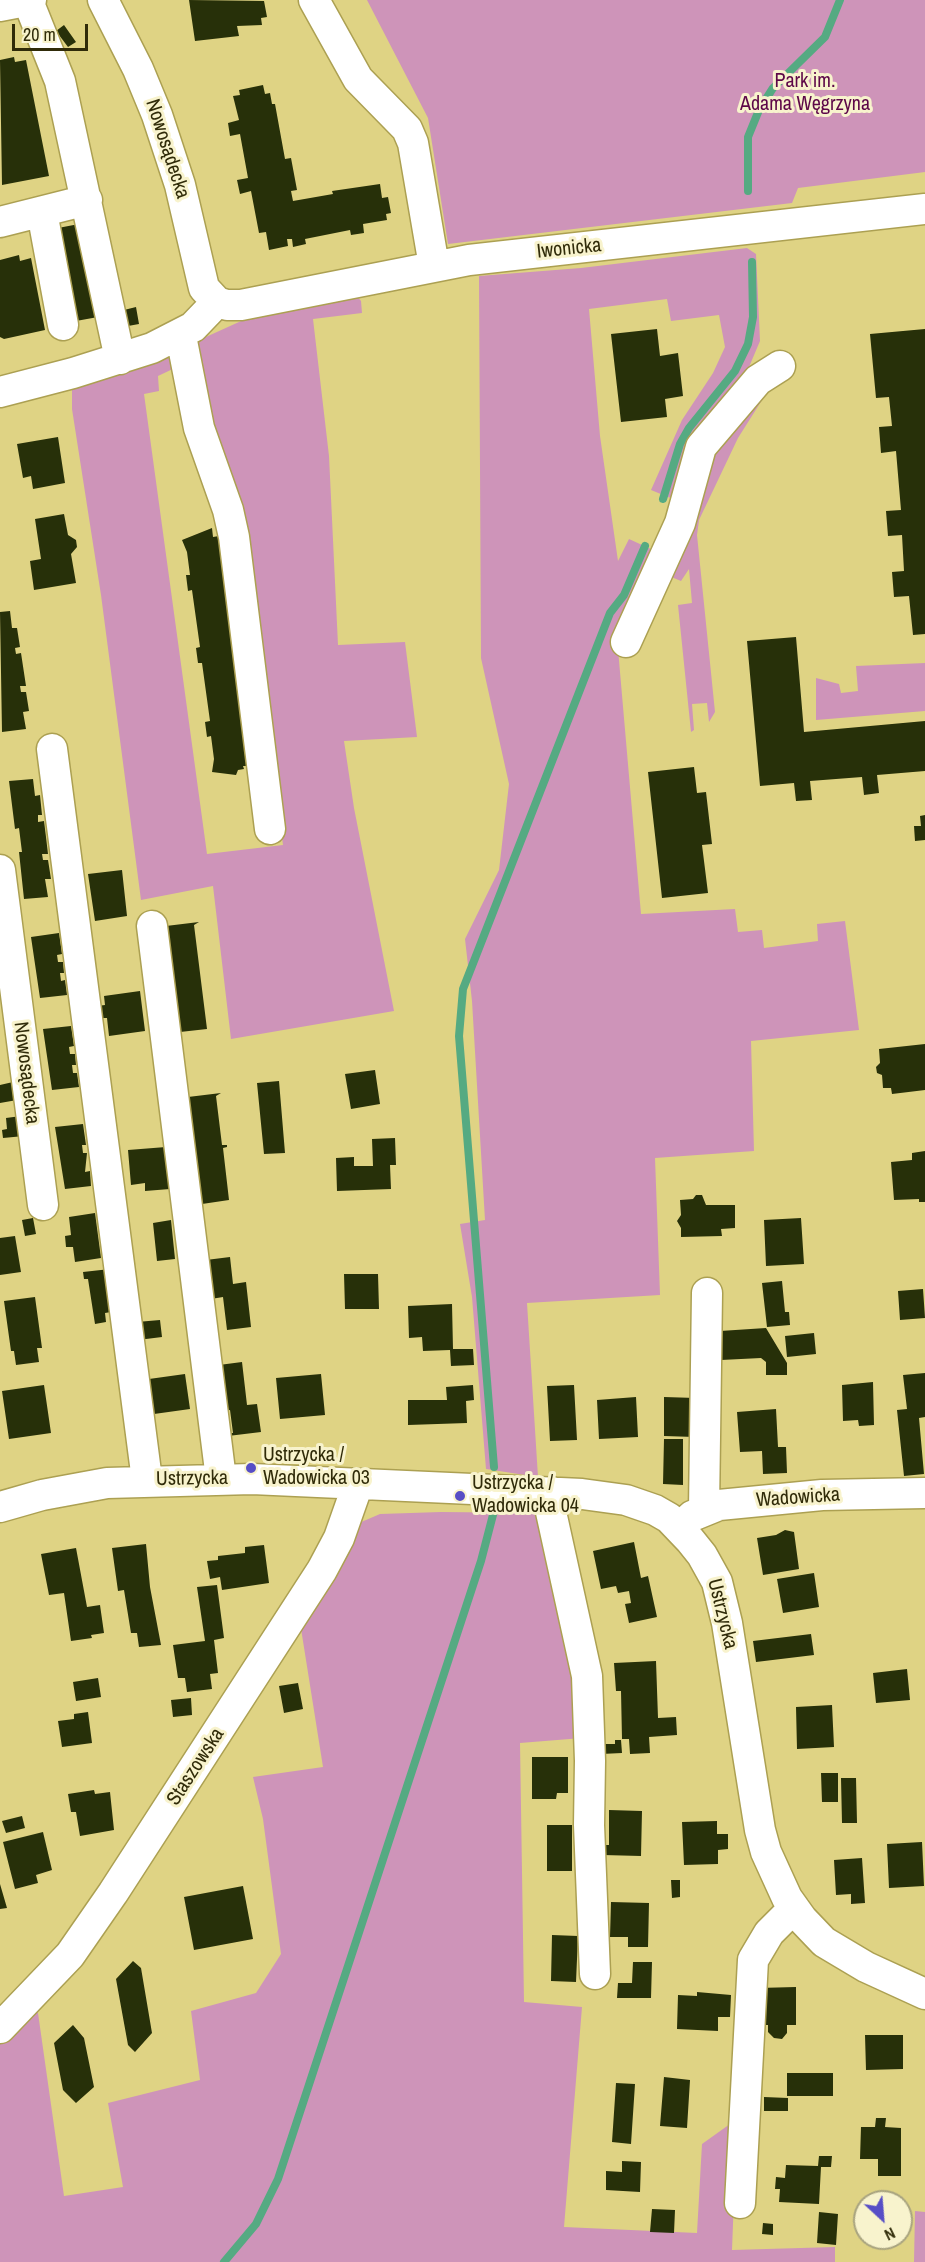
<!DOCTYPE html>
<meta charset="utf-8">
<style>
body{margin:0}
#map{position:relative;width:925px;height:2262px;overflow:hidden;background:#dfd384;font-family:"Archivo Narrow",sans-serif}
canvas{display:block}
.north{position:absolute;left:853px;top:2190px;width:60px;height:60px;box-sizing:border-box;background:#f8f3cd;border:2px solid #a8a37f;border-radius:50%;rotate:154deg;font-size:16px;font-weight:700;line-height:24px;text-align:center;color:#302b09}
.north::after{content:'';display:block;margin:auto;width:21px;height:27px;background:#574ec6;clip-path:polygon(50% 0,100% 100%,50% 72%,0 100%)}
.scale{position:absolute;left:12px;top:24px;width:76px;height:27px;box-sizing:border-box;border:3px solid #302b09;border-top:0;padding-left:8px;font-size:18px;line-height:21px;white-space:nowrap;color:#302b09;-webkit-text-stroke:4px #f8f3cd;paint-order:stroke}
</style>
<div id="map">
<canvas width="925" height="2262"></canvas>
<div class="north">N</div>
<div class="scale">20 m</div>
</div>
<script>
const context = document.querySelector('canvas').getContext('2d');
context.lineJoin = 'round';
function paint(path, color) { context.fillStyle = color; context.fill(path, 'evenodd'); }
const toPath = rows => new Path2D(rows.map(r => 'M' + r).join(''));
function stroke(path, color, width, dash) { context.strokeStyle = color; context.lineWidth = width; context.lineCap = dash ? 'butt' : 'round'; context.setLineDash(dash || []); context.stroke(path); }
function label(font, color, halo, rows, align = 'center') {
  context.font = font + ' "Archivo Narrow",sans-serif'; context.lineWidth = 6; context.setLineDash([]); context.textBaseline = 'middle'; context.strokeStyle = halo; context.fillStyle = color; for (const [text, x, y, turn = 0] of rows) {
    context.save(); context.translate(x, y); context.rotate((+turn || 0) * Math.PI / 180); context.textAlign = isNaN(turn) ? turn : align; if (halo) context.strokeText(text, 0, 0); context.fillText(text, 0, 0); context.restore();
  }
}
paint(toPath([
 [367,0,925,0,925,172,798,188,792,203,448,244,428,118],
 [747,248,756,254,760,341,749,367,734,387,673,499,651,490,682,420,713,373,725,347,719,315,671,321,667,299,589,309,600,436,618,561,629,539,653,550,616,626,641,914,735,909,738,932,762,930,764,948,818,941,817,924,845,921,859,1030,751,1041,754,1151,655,1158,660,1295,527,1303,538,1477,486,1469,472,1297,460,1224,485,1220,472,1001,465,939,499,870,509,784,481,658,479,276,581,268],
 [355,294,361,301,362,313,313,319,329,456,338,645,405,642,417,737,344,741,354,808,394,1011,231,1039,213,886,141,900,101,595,72,409,72,388,166,356,171,358,177,367,158,376,159,391,144,394,207,854,283,845,241,519,217,450,197,341,250,317],
 [769,389,738,438,699,520,697,535,715,712,709,722,707,703,692,704,694,730,691,732,678,605,692,603,689,569,681,581,669,576,710,454],
 [925,663,925,711,816,720,816,678,839,684,841,693,858,691,856,666],
 [441,1512,542,1513,578,1662,582,1738,520,1743,524,2002,582,2007,564,2227,697,2233,702,2144,737,2119,732,2250,835,2247,835,2262,0,2262,0,2042,37,2006,64,2196,123,2187,108,2103,200,2080,191,2011,256,1993,281,1954,263,1819,253,1777,323,1767,299,1616,359,1523,380,1514],
 [915,2211,925,2212,925,2262,914,2262]
]), '#ce94b9');
stroke(toPath([
 [748,191,748,137,759,110,773,88,825,37,840,0],
 [663,499,680,444,689,428,735,371,748,344,753,317,752,262],
 [494,1467,459,1036,463,989,610,613,624,595,645,546],
 [224,2262,256,2224,278,2179,481,1561,494,1511]
]), '#55aa82', 8);
paint(toPath([
 [189,0,264,1,267,17,261,18,262,25,237,26,239,36,195,41],
 [64,25,76,42,68,47,56,31],
 [14,57,15,62,26,60,49,176,2,185,0,60],
 [263,85,265,94,270,93,272,104,275,104,285,159,291,158,297,190,291,191,293,201,333,194,332,191,380,184,382,198,388,197,391,213,386,214,387,220,363,224,364,233,351,235,350,230,305,239,306,244,293,247,292,239,287,239,288,246,269,250,266,232,259,233,251,191,240,194,237,180,248,178,240,134,230,136,228,123,239,120,233,96,240,95,239,90],
 [79,224,98,317,76,321,58,228],
 [19,255,20,261,31,258,45,330,4,339,0,337,0,260],
 [136,307,139,324,128,326,124,310],
 [657,329,660,356,678,353,683,396,665,399,667,417,621,422,611,334],
 [925,329,925,634,913,635,909,596,894,597,892,572,904,571,902,535,888,536,886,511,901,510,896,451,881,453,879,427,892,426,889,397,876,398,870,334],
 [58,437,65,483,33,489,31,476,23,478,17,444],
 [64,514,68,535,76,540,77,547,71,554,76,583,34,590,30,561,41,559,35,519],
 [212,528,213,537,219,536,249,766,243,766,244,769,238,770,236,775,212,772,214,759,211,736,207,737,205,722,210,721,202,663,198,663,196,648,200,647,192,590,188,591,186,575,190,575,187,552,182,540],
 [10,611,12,628,17,628,20,647,15,648,16,654,21,653,26,686,20,686,21,692,26,692,29,711,23,712,26,729,2,732,0,612],
 [796,637,804,732,925,721,925,771,877,775,879,793,864,795,862,777,810,781,812,800,796,801,794,783,760,786,747,641],
 [694,767,697,793,706,792,712,844,702,845,708,893,662,898,648,772],
 [33,779,35,796,40,795,42,815,38,815,38,822,44,821,46,837,48,854,42,854,43,860,48,860,51,879,45,879,48,897,24,899,19,852,22,852,19,828,15,829,9,781],
 [925,815,925,840,915,841,914,826,921,826,920,816],
 [122,870,127,916,95,921,88,874],
 [199,922,194,925,207,1029,180,1032,166,926],
 [59,933,62,954,57,955,58,962,63,962,64,973,60,973,61,981,65,980,67,995,40,998,31,937],
 [140,991,145,1031,109,1036,107,1018,99,1018,97,1006,105,1005,104,996],
 [71,1026,74,1046,69,1047,70,1054,75,1054,76,1065,72,1065,73,1073,77,1073,79,1087,52,1090,43,1029],
 [925,1044,925,1090,892,1094,891,1088,883,1088,882,1075,877,1073,876,1067,880,1063,879,1049],
 [375,1070,380,1104,351,1109,345,1074],
 [279,1081,285,1153,264,1154,257,1083],
 [13,1082,17,1100,0,1103,0,1085],
 [221,1093,216,1096,222,1145,227,1145,227,1147,223,1148,229,1200,202,1204,188,1097],
 [21,1116,24,1136,3,1138,2,1130,7,1129,6,1118],
 [83,1124,86,1145,82,1145,83,1153,87,1153,85,1172,90,1171,91,1186,65,1189,55,1127],
 [395,1138,396,1165,390,1165,391,1189,337,1191,336,1158,354,1157,354,1166,373,1166,372,1139],
 [166,1147,170,1189,145,1191,145,1183,131,1185,128,1150],
 [925,1151,925,1202,919,1202,919,1199,894,1200,891,1162,912,1160,912,1153],
 [696,1195,702,1195,706,1205,735,1205,735,1228,721,1229,722,1236,681,1237,681,1228,677,1221,681,1215,680,1200,693,1199],
 [95,1213,101,1258,75,1262,73,1247,66,1247,65,1236,71,1235,69,1217],
 [33,1218,36,1234,25,1236,22,1220],
 [801,1218,804,1264,766,1266,764,1220],
 [171,1220,175,1259,157,1261,153,1223],
 [15,1236,21,1272,0,1275,0,1238],
 [230,1257,233,1284,246,1282,251,1327,227,1330,223,1297,211,1299,206,1260],
 [110,1269,117,1311,105,1313,106,1322,95,1324,88,1279,84,1279,83,1272],
 [344,1274,378,1274,379,1309,345,1309],
 [782,1281,785,1312,789,1312,790,1325,767,1327,762,1283],
 [923,1289,925,1318,900,1320,898,1291],
 [35,1297,42,1348,37,1348,39,1362,16,1365,14,1351,11,1351,4,1301],
 [452,1304,453,1349,473,1349,474,1365,451,1366,450,1350,423,1351,422,1337,409,1338,408,1306],
 [160,1320,162,1337,138,1340,137,1322],
 [766,1328,787,1363,787,1375,766,1375,766,1362,761,1358,721,1360,720,1331],
 [814,1333,816,1354,787,1357,785,1336],
 [242,1362,247,1405,257,1404,261,1432,228,1436,228,1433,233,1433,230,1410,225,1411,219,1365],
 [925,1373,925,1417,919,1418,924,1474,904,1476,897,1410,907,1409,903,1375],
 [185,1374,190,1409,154,1414,149,1379],
 [321,1374,325,1415,280,1419,276,1378],
 [873,1382,874,1425,859,1426,858,1420,843,1421,842,1385],
 [44,1385,51,1433,9,1439,2,1391],
 [473,1385,474,1400,466,1401,467,1423,408,1425,408,1400,447,1400,446,1387],
 [574,1385,577,1440,550,1441,547,1386],
 [636,1397,638,1437,599,1439,597,1400],
 [664,1397,696,1398,695,1437,664,1436],
 [776,1409,778,1447,786,1447,787,1473,763,1474,762,1451,740,1452,737,1412],
 [664,1439,683,1439,683,1485,663,1484],
 [785,1530,794,1532,799,1569,763,1575,757,1538,776,1535],
 [634,1542,641,1578,648,1576,657,1617,629,1623,625,1604,631,1603,629,1591,618,1593,616,1586,601,1589,593,1551],
 [146,1544,150,1587,161,1645,139,1647,137,1633,131,1633,124,1590,118,1591,112,1548],
 [264,1545,269,1583,222,1590,220,1577,210,1579,207,1561,218,1560,218,1556,245,1553,245,1547],
 [76,1548,87,1607,100,1605,104,1633,91,1635,92,1638,71,1641,64,1593,49,1595,41,1554],
 [814,1573,819,1607,783,1613,777,1579],
 [217,1585,224,1638,214,1640,218,1673,210,1674,212,1689,187,1692,185,1678,178,1678,173,1645,205,1641,197,1587],
 [811,1634,814,1655,756,1662,753,1641],
 [656,1661,658,1718,676,1717,677,1735,649,1737,650,1753,630,1754,629,1739,622,1739,621,1691,616,1691,614,1663],
 [907,1669,910,1700,876,1703,873,1673],
 [98,1678,101,1697,76,1701,73,1682],
 [298,1683,303,1709,284,1713,279,1686],
 [191,1698,192,1715,173,1717,171,1700],
 [832,1705,834,1747,797,1749,796,1707],
 [88,1712,92,1743,62,1747,58,1721,74,1719,74,1714],
 [615,1740,621,1740,622,1753,601,1754,602,1744,615,1744],
 [532,1757,568,1757,568,1793,557,1793,556,1799,532,1799],
 [821,1773,838,1773,838,1802,822,1802],
 [841,1778,856,1778,857,1823,842,1823],
 [94,1790,95,1794,110,1792,114,1830,80,1836,76,1812,71,1812,68,1794],
 [609,1810,642,1811,641,1856,603,1855,603,1845,609,1845],
 [22,1816,25,1828,6,1833,2,1821],
 [717,1821,717,1834,728,1834,728,1849,718,1850,718,1864,684,1865,682,1822],
 [547,1825,572,1825,572,1871,547,1871],
 [43,1832,52,1870,36,1875,38,1883,15,1889,3,1842],
 [922,1842,924,1886,889,1888,887,1844],
 [862,1858,865,1903,851,1904,851,1894,836,1895,834,1860],
 [671,1880,680,1880,680,1897,672,1898],
 [0,1884,7,1908,0,1909],
 [243,1886,253,1939,194,1950,184,1897],
 [611,1902,649,1903,648,1947,628,1947,628,1937,610,1937],
 [552,1935,578,1936,576,1982,551,1981],
 [133,1961,141,1968,152,2033,135,2052,128,2045,116,1979],
 [633,1962,652,1962,651,1998,617,1998,618,1983,632,1983],
 [796,1987,796,2025,787,2025,787,2033,782,2039,774,2038,768,2032,768,2025,758,2025,758,1988],
 [697,1992,731,1995,730,2017,718,2017,718,2031,677,2029,678,1995,697,1996],
 [73,2025,84,2038,94,2087,76,2103,63,2090,54,2043],
 [865,2035,903,2035,903,2069,866,2070],
 [787,2073,833,2073,833,2096,787,2096],
 [664,2077,690,2080,687,2128,660,2126],
 [616,2083,635,2084,631,2144,612,2142],
 [764,2097,788,2098,788,2111,764,2111],
 [876,2118,886,2118,885,2127,901,2128,901,2176,878,2176,878,2159,860,2159,861,2127,875,2127],
 [819,2156,832,2156,831,2167,821,2167,819,2204,779,2202,780,2189,775,2189,776,2177,785,2178,786,2165,818,2166],
 [622,2161,641,2162,640,2192,606,2190,606,2171,622,2172],
 [652,2209,675,2210,674,2233,650,2232],
 [819,2212,838,2214,836,2245,817,2243],
 [763,2223,773,2224,773,2235,762,2234]
]), '#273009');
const minor = toPath([
 [103,0,138,69,157,115,180,185,204,288,217,302,227,305,241,305,469,260,925,209],
 [314,0,358,79,407,129,413,143,434,266],
 [28,1,60,81,120,359],
 [0,6,31,0],
 [42,212,63,325],
 [0,222,87,200],
 [181,336,199,428,228,510,234,537,270,829],
 [0,392,73,373,152,348,193,327,217,302],
 [626,642,680,523,701,447,758,380,780,366],
 [52,749,147,1480],
 [0,870,43,1205],
 [152,926,221,1479],
 [552,1492,551,1512,587,1676,590,1761,589,1825,595,1974],
 [0,1507,42,1495,107,1483,252,1479,582,1494,626,1500,655,1510,669,1518,690,1540,702,1555,717,1582,727,1623,760,1830,766,1852,787,1898,802,1919,824,1942,866,1967,925,1994],
 [704,1509,707,1293],
 [679,1528,692,1516,719,1505,822,1495,925,1493],
 [0,2028,70,1955,113,1893,322,1570,339,1538,358,1484],
 [740,2203,753,1960,769,1933,794,1908]
]);
stroke(minor, '#aca052', 33);
stroke(minor, '#fff', 30);
for (const [x, y, r, color] of [
 [251,1468,6,"#574ec6"],
 [460,1496,6,"#574ec6"]
]) { const dot = new Path2D(); dot.arc(x, y, r, 0, 2 * Math.PI); context.fillStyle = color; context.fill(dot); stroke(dot, '#f8f3cd', 2); }
label('20px', '#5d0748', '#f8f3cd', [
 ["Park im.",805,82],
 ["Adama Węgrzyna",805,105]
]);
label('20px', '#302b09', '#f8f3cd', [
 ["Nowosądecka",167,149,72],
 ["Iwonicka",569,249,-6],
 ["Nowosądecka",26,1073,83],
 ["Ustrzycka",192,1479,-1],
 ["Wadowicka",798,1498,-4],
 ["Ustrzycka",722,1614,76],
 ["Staszowska",196,1767,-57]
]);
label('20px', '#302b09', '#f8f3cd', [
 ["Ustrzycka /",263,1456],
 ["Wadowicka 03",263,1479],
 ["Ustrzycka /",472,1484],
 ["Wadowicka 04",472,1507]
], 'left');
</script>
